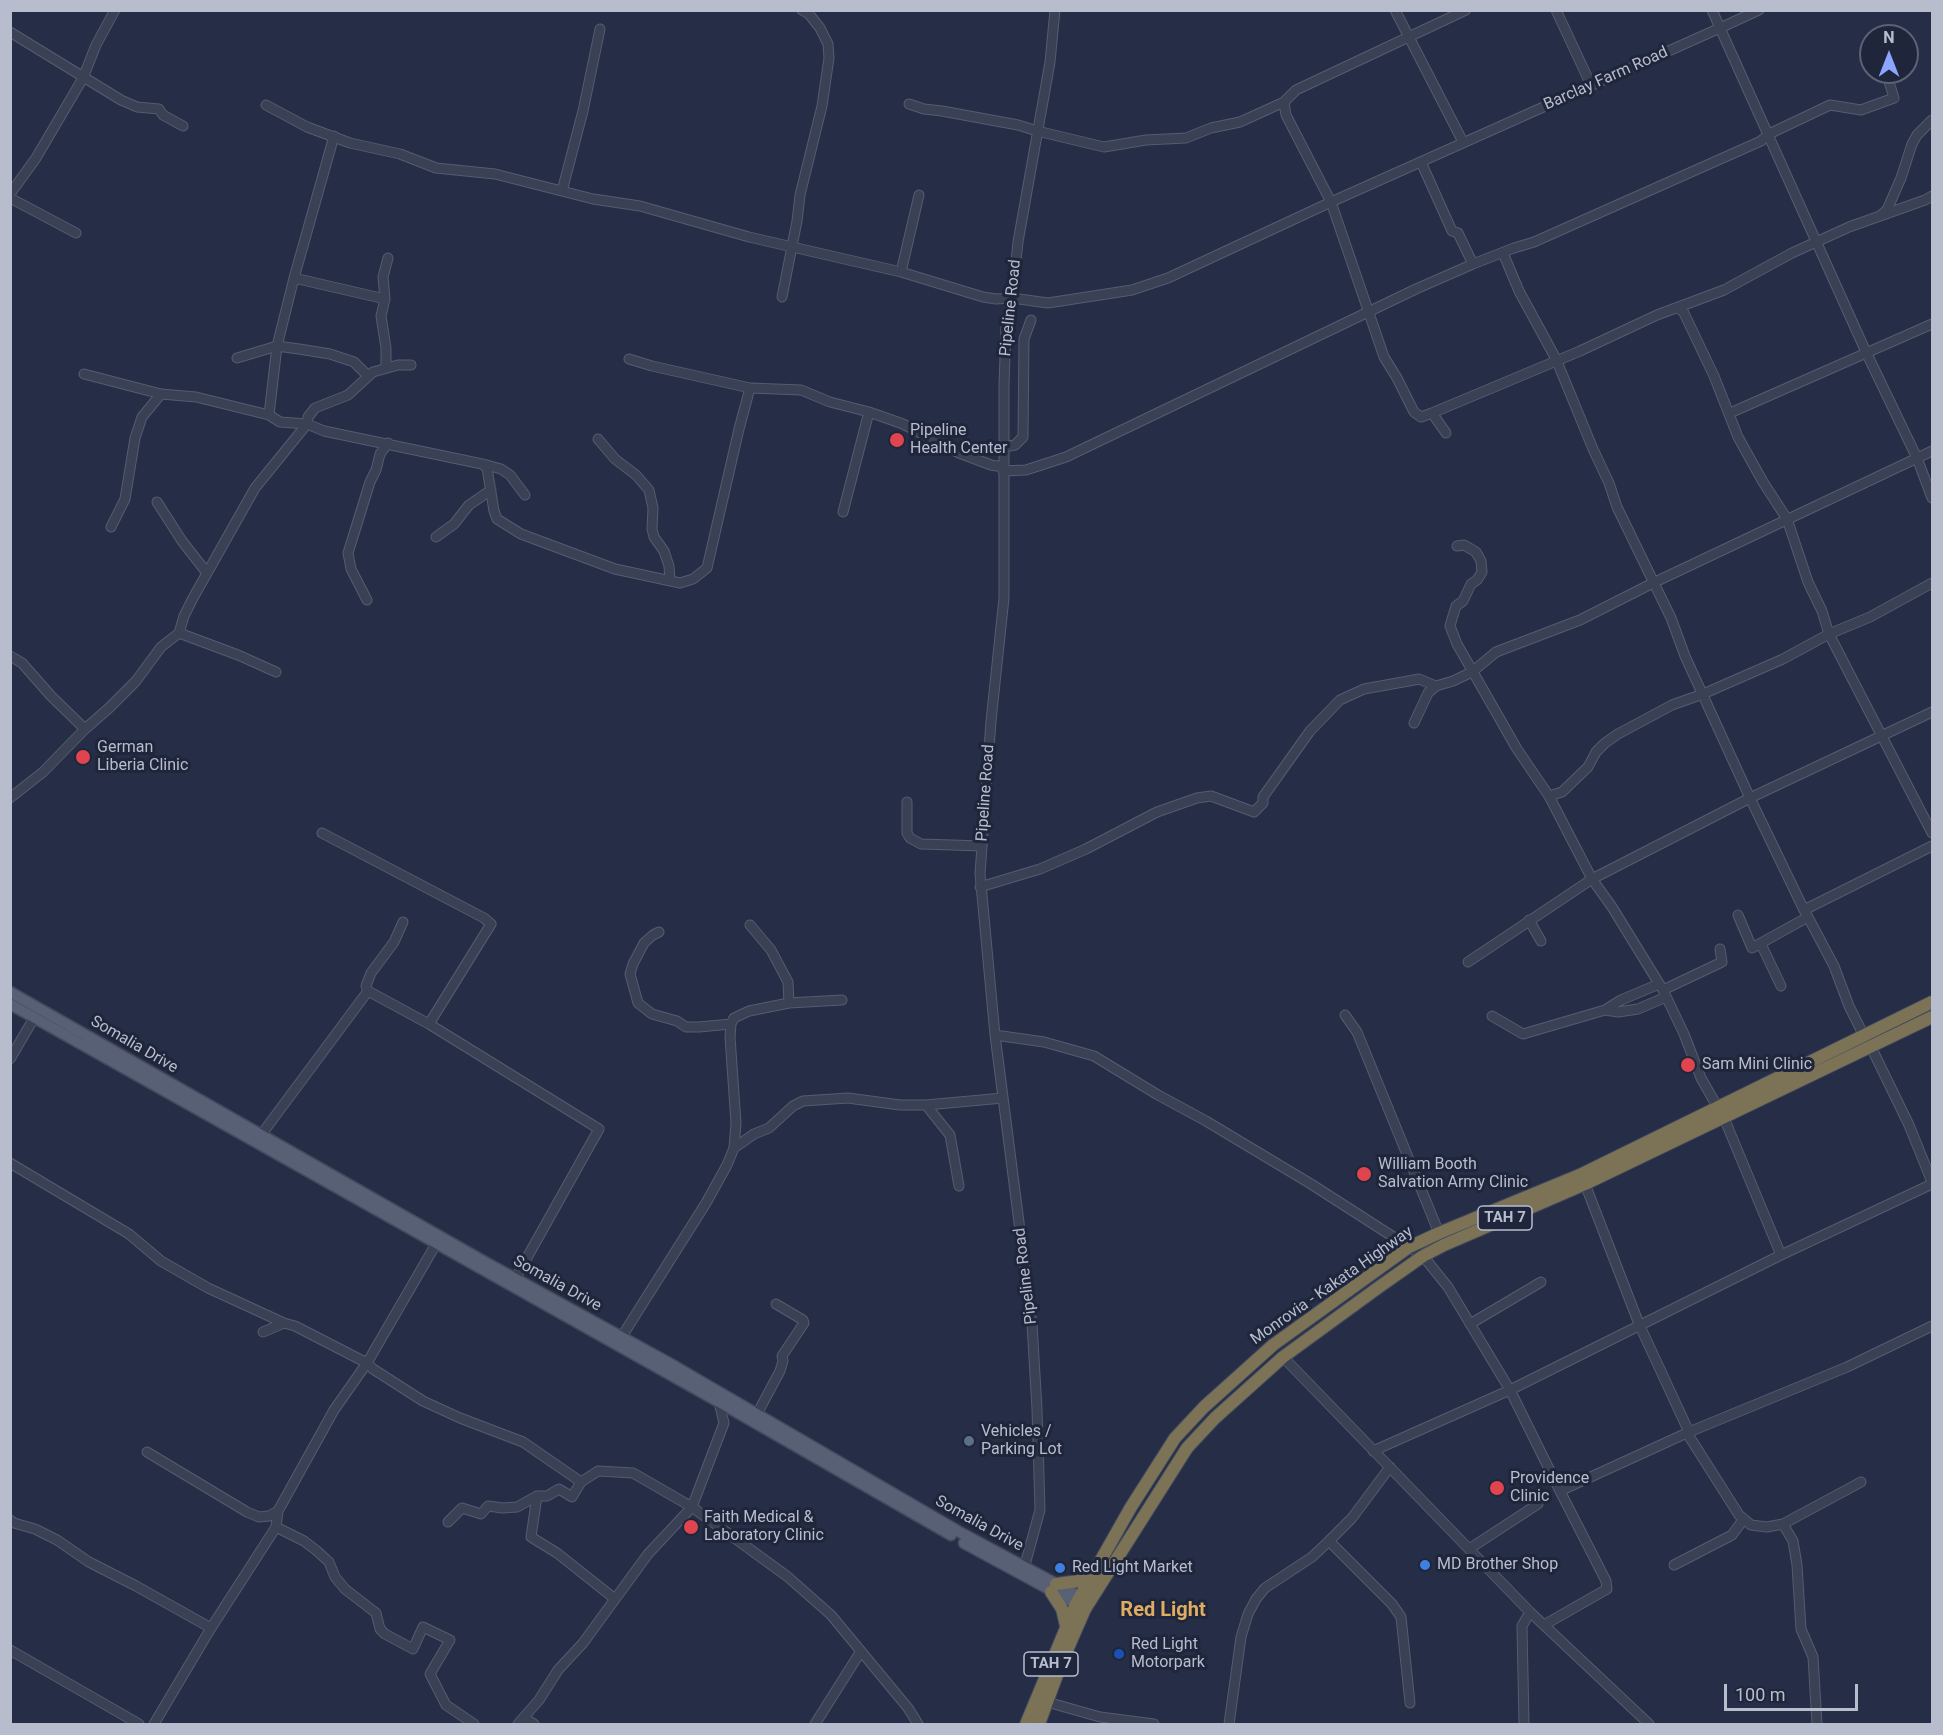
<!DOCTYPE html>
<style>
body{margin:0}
#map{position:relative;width:1943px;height:1735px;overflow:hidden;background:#252e46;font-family:Roboto,sans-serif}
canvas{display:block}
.frame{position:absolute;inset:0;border:12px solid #b8bdce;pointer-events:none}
.north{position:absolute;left:1859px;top:24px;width:60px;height:60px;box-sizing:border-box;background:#1f263b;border:2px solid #5c6276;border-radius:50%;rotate:0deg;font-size:16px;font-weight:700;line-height:24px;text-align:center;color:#b8bdce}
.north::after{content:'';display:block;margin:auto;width:21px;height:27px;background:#8ca6ff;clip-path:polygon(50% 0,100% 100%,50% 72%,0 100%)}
.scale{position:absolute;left:1724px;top:1684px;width:134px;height:27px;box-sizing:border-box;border:3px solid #b8bdce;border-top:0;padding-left:8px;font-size:18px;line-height:21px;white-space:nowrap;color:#b8bdce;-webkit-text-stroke:4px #1f263b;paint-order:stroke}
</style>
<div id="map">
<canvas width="1943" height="1735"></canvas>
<div class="frame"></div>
<div class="north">N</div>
<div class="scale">100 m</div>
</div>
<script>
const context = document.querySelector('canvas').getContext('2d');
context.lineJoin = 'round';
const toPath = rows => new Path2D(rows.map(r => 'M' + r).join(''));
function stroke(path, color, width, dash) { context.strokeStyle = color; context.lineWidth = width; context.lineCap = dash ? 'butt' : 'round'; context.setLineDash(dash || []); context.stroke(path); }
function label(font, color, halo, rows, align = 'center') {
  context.font = font + ' Roboto,sans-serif'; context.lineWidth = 6; context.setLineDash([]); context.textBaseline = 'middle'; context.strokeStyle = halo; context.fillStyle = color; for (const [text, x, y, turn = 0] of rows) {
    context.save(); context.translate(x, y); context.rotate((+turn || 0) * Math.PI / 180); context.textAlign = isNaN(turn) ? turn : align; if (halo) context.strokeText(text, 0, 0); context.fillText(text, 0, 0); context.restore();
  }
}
const minor = toPath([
 [1395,10,1463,142],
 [1556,10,1591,85],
 [1712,10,1720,28,1759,10],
 [10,32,121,100,137,107,159,109,163,115,183,126],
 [909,104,924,109,942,111,1018,125,1037,131,1104,147,1146,140,1186,138,1211,128,1240,122,1284,102],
 [266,105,307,127,350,143,400,154,436,168,495,174,593,199,640,206,749,237,901,272,983,297,996,299,1012,298,1048,303,1132,290,1168,278,1331,202,1720,28,1866,352,1917,458,1932,498],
 [1421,162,1452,231,1458,233,1473,264,1514,248,1534,242,1761,141,1769,134,1830,105,1861,110,1894,98,1886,72],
 [562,191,583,111,600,29],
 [10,194,36,158,83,78,96,45,115,10],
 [10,198,76,233],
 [1881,215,1887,210,1901,178,1912,144,1917,135,1932,120],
 [1503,253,1519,291,1556,359,1593,449,1609,483,1617,507,1671,618,1685,656,1750,798,1804,910],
 [901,272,919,195],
 [294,278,385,299],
 [782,297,797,221,800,195,822,106,829,58,828,44,820,28,809,14,802,10],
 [1676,308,1683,311,1714,376,1738,437,1763,482,1787,519,1808,582,1822,611,1829,634,1932,833],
 [237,358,277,346,299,349,330,354,354,362,368,376],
 [629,359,652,366,750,388],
 [386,368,386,348,381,316,385,299,383,277,388,258],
 [84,374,161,394,196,397,269,415,280,422,307,424,324,431,482,464,487,468,494,511,497,519,521,534,615,569,680,583,693,579,707,568,739,429,750,388,801,390,830,402,869,412,903,424,959,453,991,465,1003,467],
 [1432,413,1580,351,1657,315,1724,290,1792,253,1849,227,1925,200,1932,196],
 [1730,413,1932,324],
 [269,415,277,346,294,278,334,136],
 [1446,433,1432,413,1421,417,1414,412,1397,378,1384,357,1331,202,1286,115,1284,102,1296,90,1466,10],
 [598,439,615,459,636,475,649,490,653,508,652,529,654,537,664,551,669,566,670,580],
 [1004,447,1015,445,1023,437,1024,339,1031,320],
 [483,464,501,469,510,475,525,495],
 [1003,471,1026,470,1066,457,1416,289,1473,264],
 [157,502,182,541,207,573],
 [843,512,869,412],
 [111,527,125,499,135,438,142,417,161,394],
 [436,537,454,524,469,505,491,490],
 [1457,546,1464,545,1476,552,1481,561,1482,572,1477,580,1471,584,1463,601,1456,606,1452,619,1450,626,1457,644,1517,749,1549,796,1592,879,1612,907,1663,990,1684,1034,1701,1078,1718,1108],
 [367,600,351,569,348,553,370,482,376,470,380,454,388,443],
 [179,633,238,655,276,672],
 [10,656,22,663,51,696,85,729],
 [1414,723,1428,693,1436,686,1453,681,1472,672,1496,652,1580,620,1653,583,1932,451],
 [1549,796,1562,792,1588,767,1596,752,1605,743,1618,734,1672,705,1703,694,1783,659,1829,634,1870,617,1932,583],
 [10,798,43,772,85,729,109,708,136,681,161,647,179,633,184,616,193,598,255,488,307,424,308,417,315,408,348,395,373,372,398,365,411,365],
 [907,802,907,833,910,838,921,844,982,846],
 [322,833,484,918,491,924,429,1024],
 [980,887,1040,869,1086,849,1157,812,1197,798,1211,796,1254,812,1263,803,1263,797,1310,731,1340,700,1364,689,1414,680,1419,679,1436,686],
 [1738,915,1752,948,1808,917,1804,910,1932,846],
 [1808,917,1834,966,1849,1006,1864,1036],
 [1529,920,1541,941],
 [750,925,771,950,788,982,789,1003],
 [659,932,653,935,644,943,633,964,630,974,638,1003,652,1014,677,1021,686,1027,699,1027,731,1024],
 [1761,944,1781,986],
 [1468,962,1592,879,1750,798,1932,712],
 [1663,990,1722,962,1720,949],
 [368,991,366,986,371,973,394,942,403,922],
 [1605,1010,1621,1000,1659,984],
 [1345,1015,1357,1032,1439,1233],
 [1492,1016,1523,1034,1605,1010,1618,1012,1638,1009,1666,997],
 [995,1035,1044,1042,1094,1056,1158,1095,1206,1121,1311,1184,1423,1256,1448,1287,1510,1390,1560,1491,1689,1432,1847,1367,1932,1326],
 [1871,1047,1909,1125,1932,1182],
 [10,1059,34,1018],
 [926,1105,950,1135,959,1186],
 [1724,1118,1781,1255],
 [261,1135,368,991,429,1024,599,1129,515,1279],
 [734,1148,754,1134,769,1128,793,1106,803,1101,848,1098,900,1105,926,1105,1003,1098],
 [10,1163,129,1234,161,1261,208,1288,284,1323],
 [1585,1184,1639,1324,1689,1432],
 [1470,1324,1541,1282],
 [263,1332,284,1323,295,1326,367,1363,436,1244],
 [619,1341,706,1203,727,1165,734,1148,736,1123,730,1037,731,1024,734,1018,749,1011,789,1003,842,1000],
 [1283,1357,1530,1612,1649,1724],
 [757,1414,780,1371,783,1361,782,1356,804,1323,803,1320,776,1304],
 [1687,1433,1739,1515,1751,1525,1767,1527,1783,1524,1861,1482],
 [1373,1451,1510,1390,1781,1255,1932,1184],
 [147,1452,247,1512,259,1517,269,1516,278,1511,334,1410,367,1363,373,1369,423,1401,460,1418,523,1442,581,1482,598,1471,633,1473,692,1507,788,1577,831,1615,908,1708,918,1724],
 [537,1496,531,1537,557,1553,615,1599],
 [10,1520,14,1523,35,1529,57,1540,89,1562,136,1586,211,1628],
 [448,1522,462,1508,481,1514,488,1506,503,1508,517,1507,537,1496,547,1496,559,1489,572,1497,581,1482],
 [1783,1524,1793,1541,1797,1565,1801,1629,1813,1657,1817,1724],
 [276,1527,304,1541,317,1551,329,1562,335,1577,345,1589,376,1613,380,1629,385,1634,413,1649,423,1627,450,1640,430,1674,446,1705,474,1724],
 [1329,1541,1392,1604,1401,1617,1410,1703],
 [1469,1549,1538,1504],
 [1674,1565,1732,1535,1743,1520],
 [1023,1572,1040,1510,1037,1409,1032,1324,995,1035,980,874,991,721,1004,598,1004,385,1006,327,1012,298,1018,242,1050,62,1055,10],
 [1544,1625,1607,1589,1606,1581,1560,1491],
 [10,1650,139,1724],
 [1047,1702,1100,1717,1154,1724],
 [524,1718,534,1724],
 [154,1724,211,1628,276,1527,278,1511],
 [518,1724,539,1700,558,1670,583,1643,648,1554,692,1507,724,1423,719,1402],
 [815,1724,861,1651],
 [1229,1724,1241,1637,1248,1614,1256,1599,1265,1588,1312,1557,1329,1541,1352,1518,1390,1467],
 [1524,1724,1522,1626,1530,1612]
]);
const major = toPath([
 [10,992,483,1261,676,1367,963,1534,1086,1600],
 [10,1004,719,1402,951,1535],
 [964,1543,1082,1607]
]);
const highway = toPath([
 [1056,1584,1079,1581,1093,1573],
 [1051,1592,1062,1609,1066,1626],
 [1026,1724,1076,1604,1131,1507,1175,1438,1204,1407,1273,1345,1409,1247,1439,1233,1582,1174,1932,1002],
 [1039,1724,1061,1664,1085,1609,1187,1448,1215,1418,1283,1357,1379,1287,1423,1256,1444,1245,1585,1184,1932,1017]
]);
stroke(minor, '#565c70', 11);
stroke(major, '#444a5e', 13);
stroke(highway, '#42495d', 14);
stroke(minor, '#3a4155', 9);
stroke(major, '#586075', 10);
stroke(highway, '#7c7357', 12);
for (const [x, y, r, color] of [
 [897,440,8,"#e0444e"],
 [83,757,8,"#e0444e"],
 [1688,1065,8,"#e0444e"],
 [1364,1174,8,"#e0444e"],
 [969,1441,6,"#5c6f8a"],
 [1497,1488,8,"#e0444e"],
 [691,1527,8,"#e0444e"],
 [1425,1565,6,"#3f7fe0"],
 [1060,1568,6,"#3f7fe0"],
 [1119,1654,6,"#1a4fb4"]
]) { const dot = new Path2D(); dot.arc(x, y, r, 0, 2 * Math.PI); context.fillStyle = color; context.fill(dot); stroke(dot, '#1f263b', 2); }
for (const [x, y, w] of [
 [1505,1218,54],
 [1051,1664,54]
]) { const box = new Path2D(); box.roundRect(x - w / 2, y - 12, w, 24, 4.5); context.fillStyle = '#1f263b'; context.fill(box); stroke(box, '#b8bdce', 1.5); }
label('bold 15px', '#b8bdce', null, [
 ["TAH 7",1505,1218],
 ["TAH 7",1051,1664]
]);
label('16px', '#b8bdce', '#1f263b', [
 ["Barclay Farm Road",1606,79,-24],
 ["Pipeline Road",1011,308,-84],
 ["Pipeline Road",986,793,-86],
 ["Somalia Drive",134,1045,30],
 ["Pipeline Road",1026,1276,-97],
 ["Somalia Drive",557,1284,29],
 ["Monrovia - Kakata Highway",1332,1286,-35],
 ["Somalia Drive",979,1524,29]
]);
label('16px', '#b8bdce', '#1f263b', [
 ["Pipeline",910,431],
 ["Health Center",910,449],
 ["German",97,748],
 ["Liberia Clinic",97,766],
 ["Sam Mini Clinic",1702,1065],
 ["William Booth",1378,1165],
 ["Salvation Army Clinic",1378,1183],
 ["Vehicles /",981,1432],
 ["Parking Lot",981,1450],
 ["Providence",1510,1479],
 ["Clinic",1510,1497],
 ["Faith Medical &",704,1518],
 ["Laboratory Clinic",704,1536],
 ["MD Brother Shop",1437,1565],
 ["Red Light Market",1072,1568],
 ["Red Light",1131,1645],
 ["Motorpark",1131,1663]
], 'left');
label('bold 20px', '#dfad62', '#1f263b', [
 ["Red Light",1163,1611]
]);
</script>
